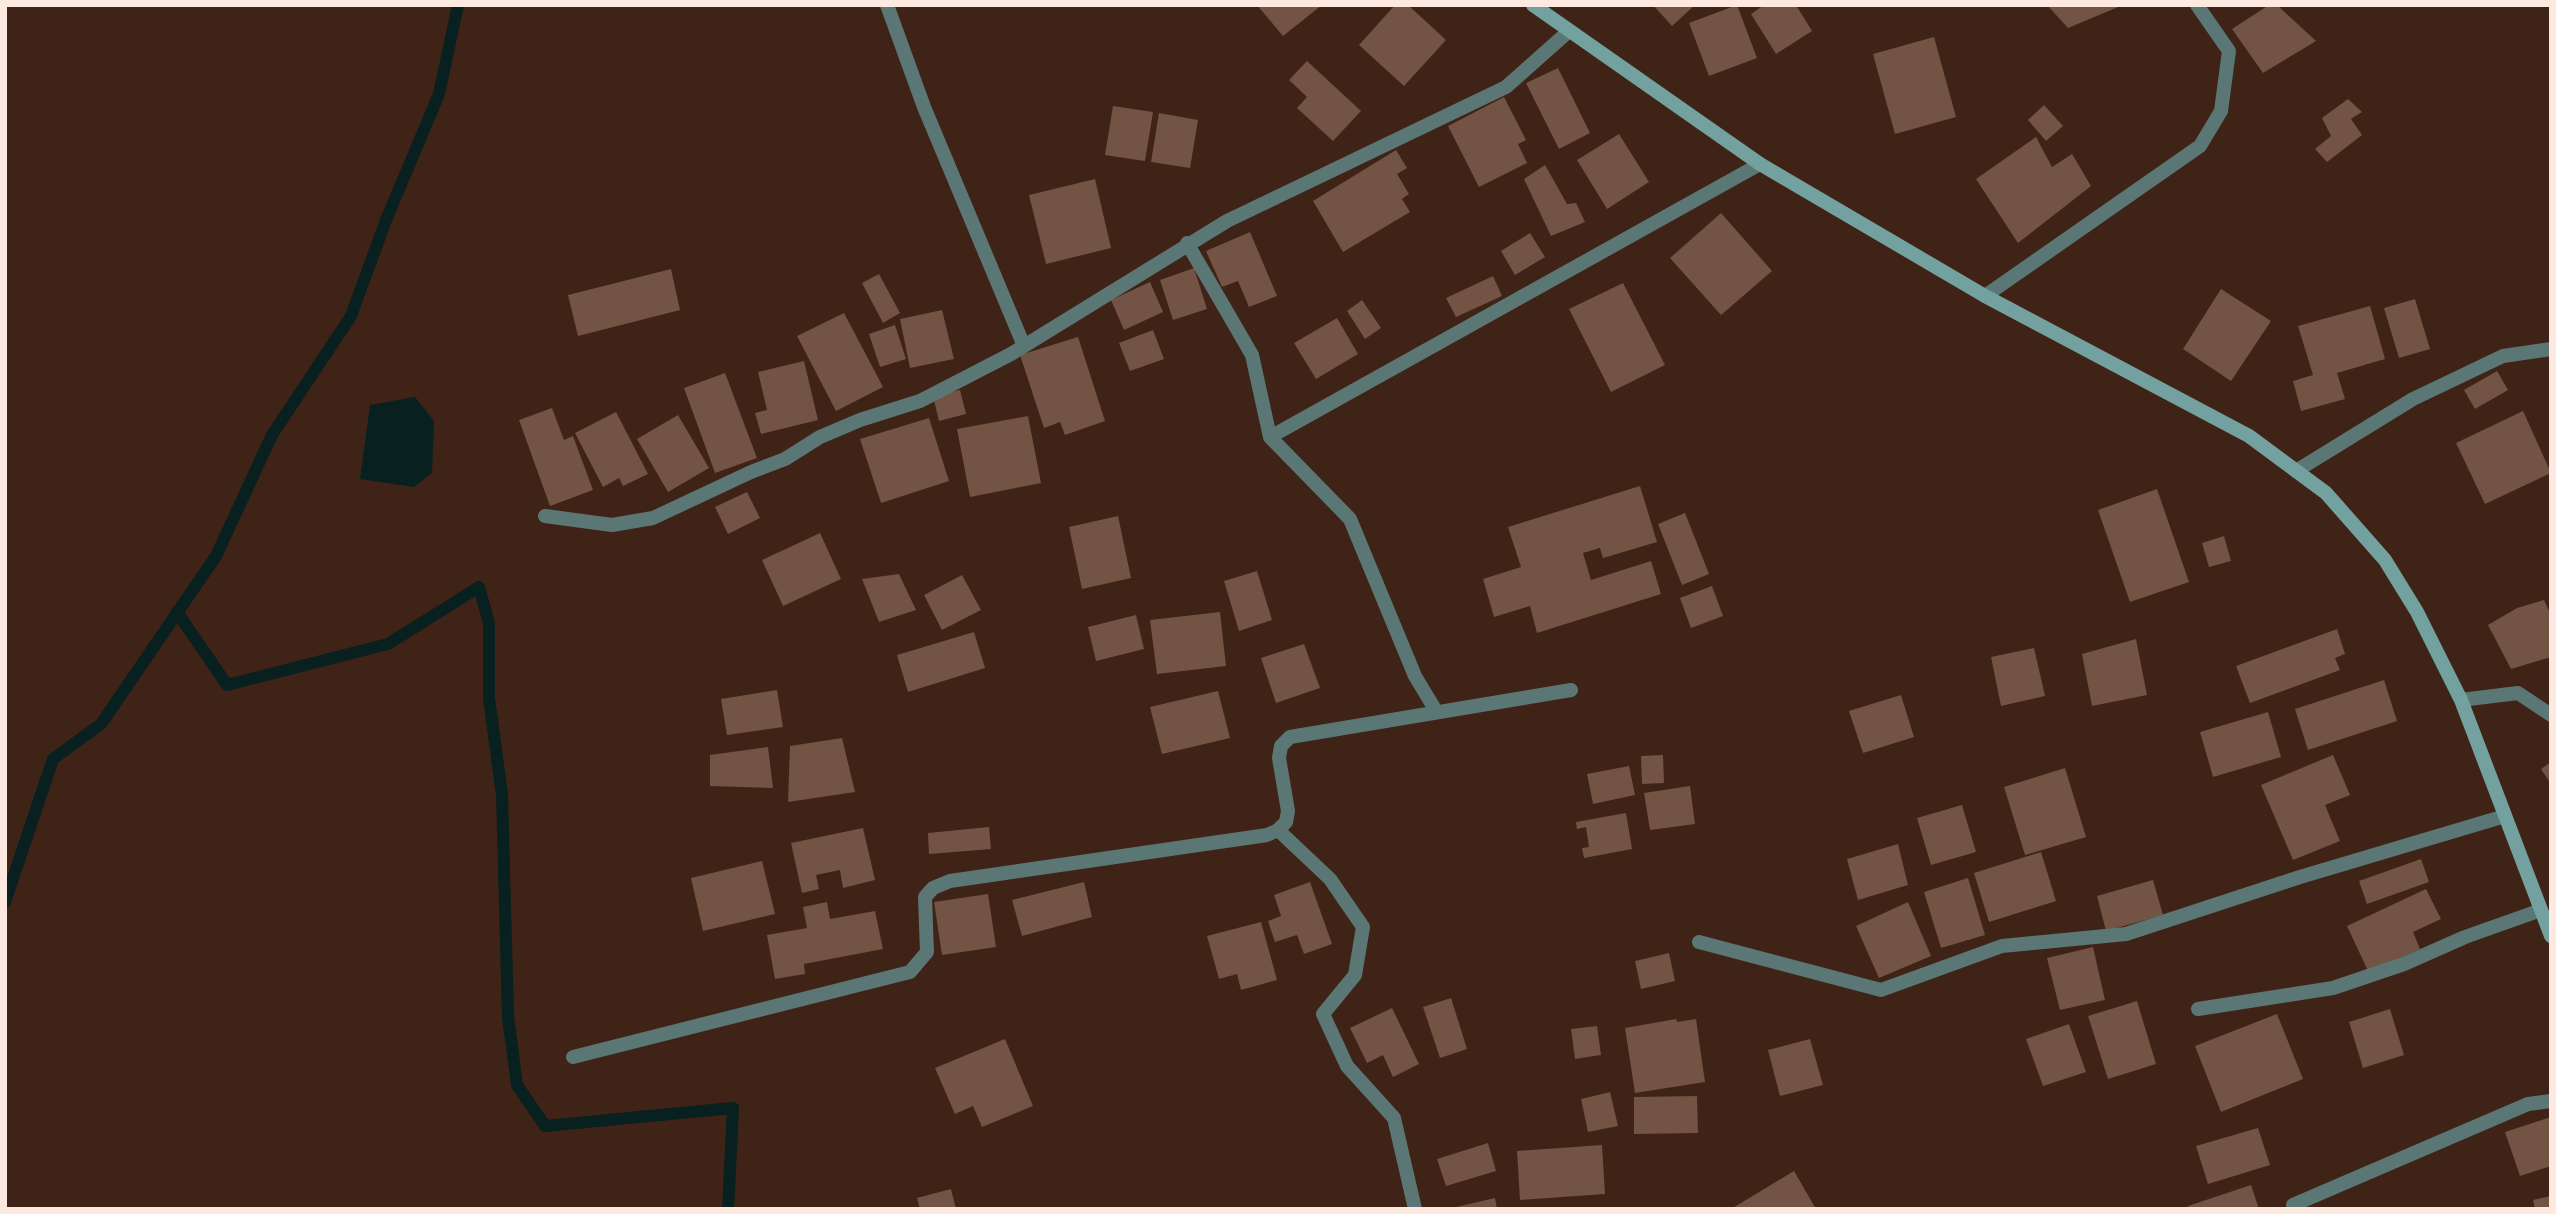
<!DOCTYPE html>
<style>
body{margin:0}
#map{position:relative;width:2556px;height:1214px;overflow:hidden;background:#3f2316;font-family:Manrope,sans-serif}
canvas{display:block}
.frame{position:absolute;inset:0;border:7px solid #fde9e0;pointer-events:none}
</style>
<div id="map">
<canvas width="2556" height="1214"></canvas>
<div class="frame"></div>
</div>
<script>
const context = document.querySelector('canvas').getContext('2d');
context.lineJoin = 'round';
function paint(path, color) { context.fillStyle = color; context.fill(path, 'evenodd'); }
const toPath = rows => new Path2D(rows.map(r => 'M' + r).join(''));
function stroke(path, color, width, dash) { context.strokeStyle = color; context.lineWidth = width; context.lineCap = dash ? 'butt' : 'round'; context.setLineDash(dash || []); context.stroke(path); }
paint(toPath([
 [415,397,434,421,432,473,414,487,360,479,370,405]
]), '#08201f');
stroke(toPath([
 [177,612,227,685,388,644,479,587,489,623,489,698,502,795,508,1017,517,1085,545,1126,733,1108,728,1209],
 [5,902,53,759,101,724,216,556,272,435,351,316,386,220,439,94,458,5]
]), '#08201f', 12);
paint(toPath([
 [1257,5,1322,5,1283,36],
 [1395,5,1408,5,1446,40,1404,86,1359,45],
 [1653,5,1695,5,1672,26],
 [1737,5,1757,58,1709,76,1689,23],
 [1764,5,1796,5,1812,31,1776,54,1751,14],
 [2047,5,2123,5,2068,28],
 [2269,5,2277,5,2316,41,2263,73,2232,29],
 [1934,37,1956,117,1895,134,1873,54],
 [1307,61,1361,111,1333,141,1297,108,1307,97,1289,80],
 [1558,68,1590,133,1559,149,1526,83],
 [1504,97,1526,140,1518,144,1527,163,1479,187,1448,126],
 [2348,99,2362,112,2351,119,2362,135,2327,162,2315,149,2331,136,2322,118],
 [2044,105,2063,126,2046,141,2028,120],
 [1113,106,1153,112,1145,161,1105,155],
 [1159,113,1198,120,1190,168,1151,162],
 [1619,134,1649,182,1607,209,1577,160],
 [2036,137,2052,167,2072,154,2091,186,2018,243,1976,179],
 [1396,150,1407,168,1397,174,1409,194,1402,199,1410,212,1343,252,1313,201],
 [1545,165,1567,204,1576,203,1585,222,1551,236,1524,179],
 [1095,179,1111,248,1046,264,1029,195],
 [1721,213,1772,271,1721,315,1670,258],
 [1250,232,1277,296,1249,307,1238,281,1222,287,1206,251],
 [1530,233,1545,257,1515,275,1501,251],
 [1194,268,1207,309,1173,320,1160,280],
 [671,269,680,310,578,336,568,295],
 [879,274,900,313,883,323,862,283],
 [1493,276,1502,296,1456,317,1446,298],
 [1150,282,1163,312,1124,330,1111,300],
 [1623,283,1665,365,1611,392,1569,309],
 [2221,289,2271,321,2231,381,2183,349],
 [2415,299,2430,349,2399,358,2384,308],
 [1362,300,1381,328,1365,339,1347,311],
 [2370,306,2385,359,2337,373,2345,399,2301,411,2293,381,2313,375,2298,326],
 [942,310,954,359,910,368,900,319],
 [844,313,883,387,836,411,797,336],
 [1337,318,1358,354,1316,379,1294,343],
 [895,325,906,359,880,367,869,334],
 [1153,330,1164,359,1130,371,1119,343],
 [1078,337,1105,421,1065,435,1060,422,1044,428,1020,355],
 [804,361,818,420,761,434,755,413,767,410,758,372],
 [2497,371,2508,390,2475,409,2464,390],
 [725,373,757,458,715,473,684,388],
 [960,390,966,414,939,421,933,396],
 [552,408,564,440,573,436,593,490,550,506,519,420],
 [2523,411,2551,473,2485,504,2456,443],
 [616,412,648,474,623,486,619,478,603,487,575,433],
 [678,415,709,468,668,492,637,439],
 [1028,416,1041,483,970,497,957,429],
 [929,418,949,481,881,503,860,439],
 [1640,486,1657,542,1603,558,1600,548,1583,553,1591,580,1651,561,1661,594,1537,633,1530,606,1494,617,1483,579,1521,567,1508,527],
 [2157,489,2189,582,2130,602,2098,510],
 [747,492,760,518,728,534,715,507],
 [1685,513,1709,574,1682,585,1658,524],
 [1118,516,1131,578,1082,589,1069,527],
 [820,533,841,579,783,606,762,560],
 [2224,536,2231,561,2209,567,2202,543],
 [1257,571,1272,620,1239,631,1224,581],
 [899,574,916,610,879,622,862,579],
 [962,575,981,610,942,630,924,595],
 [1712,586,1723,616,1691,628,1680,598],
 [2544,600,2551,615,2551,657,2511,669,2488,625,2517,608],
 [1220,612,1226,666,1157,674,1150,620],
 [1136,615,1144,649,1096,661,1088,627],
 [2337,629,2345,654,2335,658,2340,670,2250,703,2236,666],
 [974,632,985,668,908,692,897,655],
 [2136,639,2147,695,2092,706,2082,654],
 [1304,644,1320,688,1276,703,1261,658],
 [2034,648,2045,696,2001,706,1991,657],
 [2384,680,2397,721,2308,750,2295,709],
 [777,690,783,727,727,735,721,699],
 [1218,691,1230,738,1162,754,1150,707],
 [1901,695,1914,737,1863,753,1849,711],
 [2268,712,2281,757,2213,777,2200,732],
 [842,738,855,792,788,802,790,746],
 [768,747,773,788,710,786,710,755],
 [1663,755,1664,783,1642,784,1641,756],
 [2333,755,2350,795,2325,805,2340,841,2293,860,2261,785],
 [2551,762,2551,784,2541,769],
 [1629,766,1635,795,1593,804,1587,774],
 [2065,768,2086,837,2025,855,2004,787],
 [1690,786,1695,824,1650,830,1644,793],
 [1962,805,1976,852,1931,865,1917,818],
 [1626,813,1632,849,1584,858,1582,848,1589,847,1586,827,1577,829,1576,822],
 [989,827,991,849,929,854,928,833],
 [863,828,875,880,843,888,840,870,816,875,819,889,802,893,791,843],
 [1898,844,1908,885,1858,900,1847,859],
 [2041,852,2056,901,1989,922,1974,873],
 [2421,859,2429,882,2367,904,2359,881],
 [762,861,775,914,703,931,691,878],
 [1968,878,1985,935,1941,948,1924,892],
 [2153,880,2163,915,2106,931,2097,896],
 [1084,882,1092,917,1022,936,1012,900],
 [1310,882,1332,944,1304,954,1297,935,1275,942,1268,921,1281,916,1274,895],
 [2426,889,2441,919,2413,932,2420,949,2369,973,2347,926],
 [988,894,996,947,942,955,934,902],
 [827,902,830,919,875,911,883,949,804,964,805,974,775,979,767,935,807,928,803,907],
 [1908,902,1931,956,1879,978,1856,926],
 [1261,922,1277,980,1241,990,1237,974,1219,979,1207,936],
 [2093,947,2105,1000,2060,1010,2047,958],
 [1669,953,1675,981,1641,989,1635,961],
 [1451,998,1467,1049,1440,1058,1423,1007],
 [2137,1001,2156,1064,2108,1079,2088,1016],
 [1392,1008,1419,1064,1393,1077,1383,1055,1367,1063,1350,1028],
 [2390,1009,2404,1055,2363,1068,2349,1022],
 [2277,1014,2303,1079,2221,1112,2195,1046],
 [1676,1019,1677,1022,1696,1019,1705,1082,1635,1093,1625,1028],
 [2069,1024,2086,1072,2043,1086,2026,1039],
 [1597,1026,1601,1055,1575,1059,1571,1029],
 [1005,1039,1033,1106,982,1127,973,1106,955,1114,935,1068],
 [1810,1039,1823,1085,1780,1096,1768,1050],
 [1610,1092,1618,1126,1588,1132,1581,1099],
 [1697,1096,1698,1133,1634,1134,1634,1097],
 [2551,1117,2551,1166,2520,1176,2505,1132],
 [2258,1128,2270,1165,2208,1184,2196,1146],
 [1488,1143,1496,1171,1446,1186,1437,1159],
 [1602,1145,1605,1194,1520,1200,1517,1151],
 [1794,1171,1816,1209,1731,1209],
 [2251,1185,2259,1209,2189,1209,2188,1206],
 [951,1189,956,1209,920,1209,917,1198],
 [2551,1196,2551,1209,2535,1209,2533,1200],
 [1495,1198,1497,1209,1452,1209,1452,1208]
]), '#735344');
stroke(toPath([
 [887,5,924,107,1024,346],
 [1187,243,1252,355,1270,437,1350,519,1415,676,1436,711],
 [1985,296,2200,146,2221,111,2229,51,2197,5],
 [1270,437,1760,164],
 [2296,471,2413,399,2503,356,2551,349],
 [545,516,612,525,653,518,751,472,785,459,820,437,860,420,920,401,1011,354,1227,221,1506,87,1569,31],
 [2461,700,2518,693,2551,715],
 [1278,830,1330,879,1363,927,1355,975,1323,1014,1347,1066,1394,1118,1415,1209],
 [1699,942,1881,990,2002,946,2126,934,2300,877,2505,816],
 [2198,1009,2333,988,2404,964,2465,937,2541,910],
 [573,1057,910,972,927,952,925,897,933,888,950,881,1267,835,1278,830,1286,822,1288,811,1279,758,1281,746,1290,737,1571,690],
 [2293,1205,2528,1104,2551,1101]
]), '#5a7775', 14);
stroke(toPath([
 [1533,5,1760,164,1985,296,2249,436,2326,493,2385,560,2417,612,2461,700,2551,936]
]), '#73a19f', 14);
</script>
